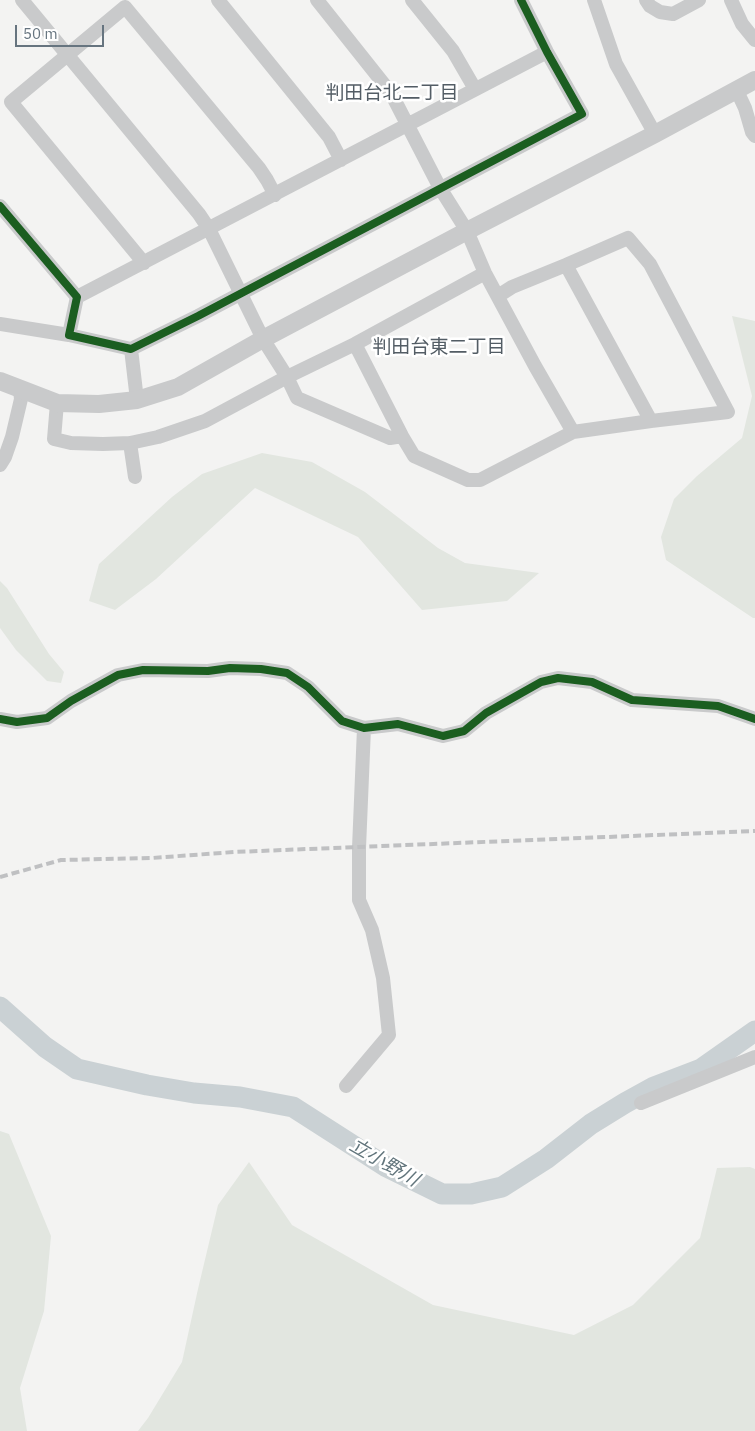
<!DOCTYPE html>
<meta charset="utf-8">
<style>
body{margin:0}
#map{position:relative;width:755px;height:1431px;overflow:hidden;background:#f3f3f2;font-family:"IBM Plex Sans",sans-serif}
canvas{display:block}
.scale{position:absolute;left:15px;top:25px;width:89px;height:22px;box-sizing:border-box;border:2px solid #66747f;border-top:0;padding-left:6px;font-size:15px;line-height:18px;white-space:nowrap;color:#66747f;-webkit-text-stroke:4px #fff;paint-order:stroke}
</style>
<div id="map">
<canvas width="755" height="1431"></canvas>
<div class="scale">50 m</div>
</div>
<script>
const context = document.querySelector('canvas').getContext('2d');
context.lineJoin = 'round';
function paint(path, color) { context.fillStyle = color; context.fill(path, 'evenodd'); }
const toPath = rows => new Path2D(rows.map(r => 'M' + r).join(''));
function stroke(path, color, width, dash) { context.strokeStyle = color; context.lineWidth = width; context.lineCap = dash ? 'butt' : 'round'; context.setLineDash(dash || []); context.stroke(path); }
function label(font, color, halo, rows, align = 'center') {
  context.font = font + ' "IBM Plex Sans","Noto Sans JP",sans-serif'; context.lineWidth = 5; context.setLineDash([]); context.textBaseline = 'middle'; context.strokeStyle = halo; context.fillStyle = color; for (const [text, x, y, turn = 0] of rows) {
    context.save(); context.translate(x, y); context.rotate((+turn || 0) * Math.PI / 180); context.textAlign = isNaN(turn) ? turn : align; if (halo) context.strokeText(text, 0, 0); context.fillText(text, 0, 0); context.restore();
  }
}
paint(toPath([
 [732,316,755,321,755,618,753,618,666,560,661,537,674,499,697,476,742,438,752,396],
 [262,453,312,462,365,492,438,548,465,563,539,573,507,601,422,610,358,537,255,488,156,579,115,610,89,601,99,564,172,497,202,474],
 [0,581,7,588,49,654,64,672,61,683,47,681,16,650,0,628],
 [0,1131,9,1134,51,1236,44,1311,20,1388,27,1431,0,1431],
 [249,1162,292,1225,433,1305,574,1335,633,1305,700,1238,717,1168,750,1167,755,1169,755,1431,138,1431,148,1418,182,1362,198,1289,218,1205]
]), '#e2e6e0');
stroke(toPath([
 [0,1007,45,1047,77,1069,147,1085,194,1093,240,1097,293,1107,385,1166,442,1194,471,1194,502,1187,546,1159,591,1124,625,1103,654,1087,701,1069,755,1031]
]), '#cad1d4', 21);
stroke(toPath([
 [22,0,199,214,209,229,263,339,287,377,297,398,390,438,402,436],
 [218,0,329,137,341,160],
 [317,0,391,93,440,188,467,231,485,273,535,366,573,432],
 [412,0,453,51,475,89],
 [594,0,616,64,655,134],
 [646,0,650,6,660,12,673,14,699,0],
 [731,0,742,24,755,40],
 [737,91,745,108,752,132,755,136],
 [0,206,77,297,69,335,131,349,198,316,582,114,547,52,521,0],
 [144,263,11,102,125,7,259,168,267,180,275,195],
 [566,265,651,421],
 [77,297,547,52],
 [0,324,69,335],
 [355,344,402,436,414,456,468,480,480,480,573,432,651,421,728,412,650,264,628,238,566,265,512,287,498,296],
 [131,349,137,400],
 [57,403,54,439,71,443,103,444,130,443,158,437,205,421,287,377,355,344,485,273],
 [130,443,135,477],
 [0,465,5,457,12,437,21,399,20,390],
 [0,719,17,722,47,718,71,701,118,675,143,670,208,671,230,668,261,669,287,673,308,687,342,721,364,728,398,724,443,736,464,731,486,713,541,682,558,678,592,682,632,700,718,706,755,719],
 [346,1086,389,1035,383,978,372,930,359,900,359,848,364,728],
 [641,1103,755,1057]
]), '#c9cacb', 14);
stroke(toPath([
 [0,381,57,403,99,404,137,400,178,387,263,339,467,231,655,134,755,80]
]), '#c9cacb', 18);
stroke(toPath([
 [0,877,61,860,152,858,234,852,755,831]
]), '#bfc0c2', 4, [8, 4]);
stroke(toPath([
 [0,206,77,297,69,335,131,349,198,316,582,114,547,52,521,0],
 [0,719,17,722,47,718,71,701,118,675,143,670,208,671,230,668,261,669,287,673,308,687,342,721,364,728,398,724,443,736,464,731,486,713,541,682,558,678,592,682,632,700,718,706,755,719]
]), '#1b5e20', 8);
label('19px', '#535d65', '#fff', [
 ["判田台北二丁目",392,94],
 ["判田台東二丁目",439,348]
]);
label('italic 19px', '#62757c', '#fff', [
 ["立小野川",384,1163,30]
]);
</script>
